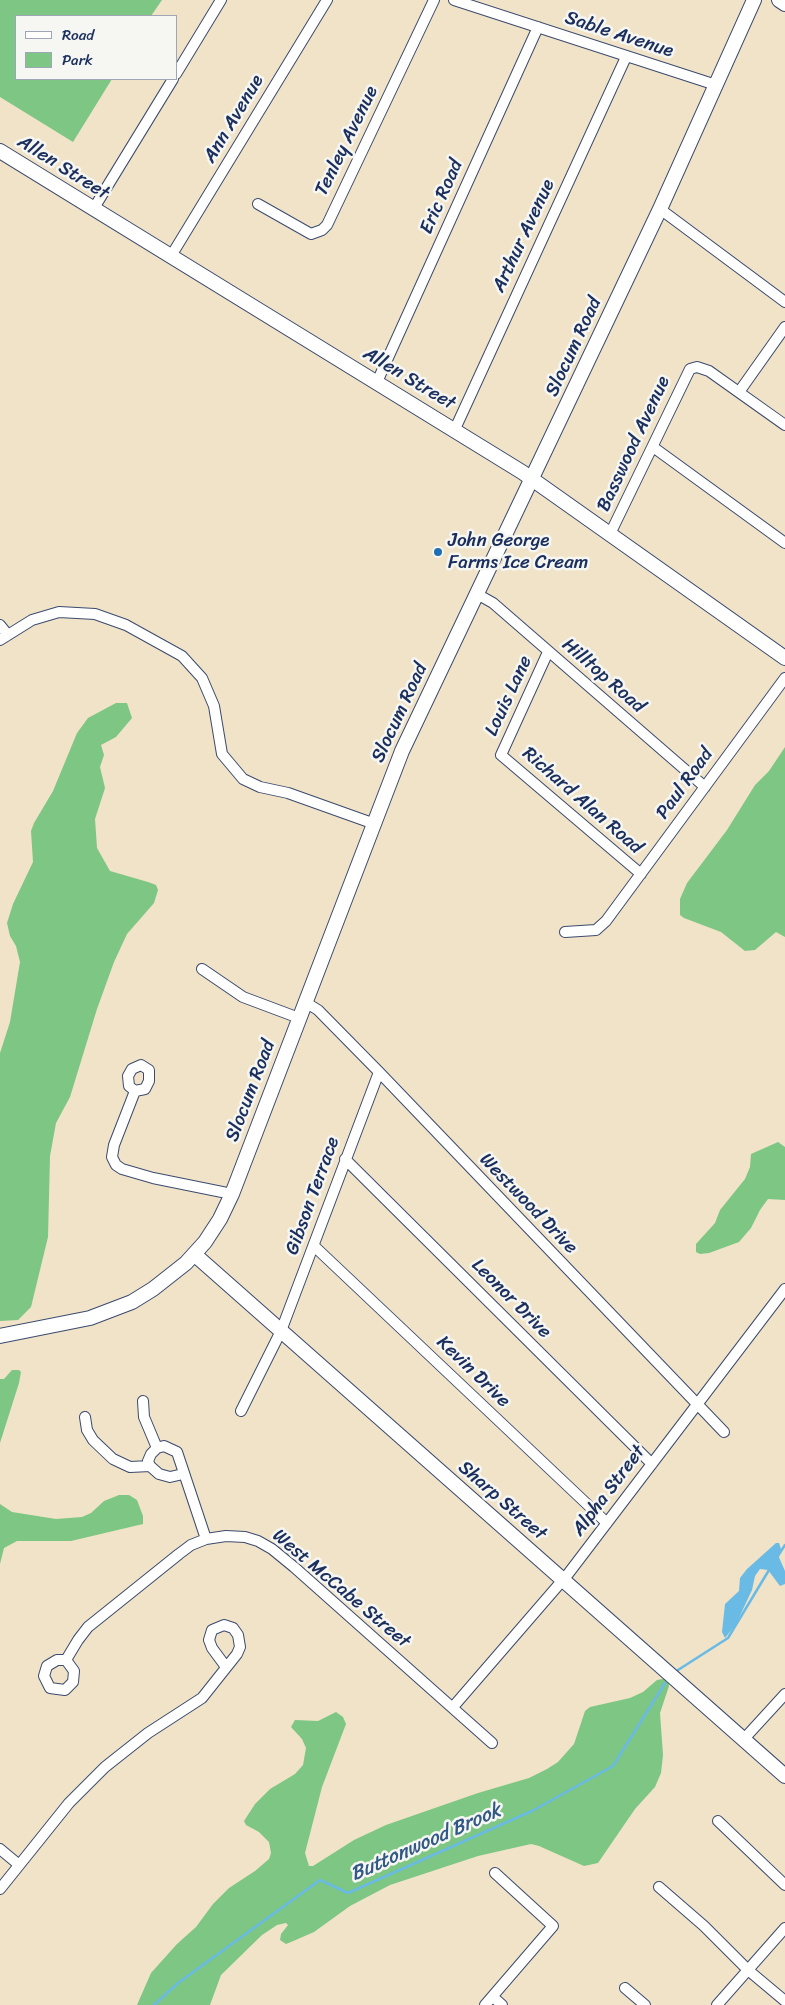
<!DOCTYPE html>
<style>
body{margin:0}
#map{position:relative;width:785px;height:2005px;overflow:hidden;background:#f0e3c8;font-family:Sriracha,sans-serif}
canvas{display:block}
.legend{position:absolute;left:15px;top:15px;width:162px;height:65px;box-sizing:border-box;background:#f6f6f2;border:1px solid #9ea6b7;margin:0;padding:6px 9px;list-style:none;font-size:15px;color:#1b2f5e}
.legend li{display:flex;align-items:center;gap:10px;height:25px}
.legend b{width:25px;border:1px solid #9ea6b7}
</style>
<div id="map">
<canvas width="785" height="2005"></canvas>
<ul class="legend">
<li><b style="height:6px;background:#fff"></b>Road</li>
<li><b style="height:14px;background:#7ec683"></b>Park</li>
</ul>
</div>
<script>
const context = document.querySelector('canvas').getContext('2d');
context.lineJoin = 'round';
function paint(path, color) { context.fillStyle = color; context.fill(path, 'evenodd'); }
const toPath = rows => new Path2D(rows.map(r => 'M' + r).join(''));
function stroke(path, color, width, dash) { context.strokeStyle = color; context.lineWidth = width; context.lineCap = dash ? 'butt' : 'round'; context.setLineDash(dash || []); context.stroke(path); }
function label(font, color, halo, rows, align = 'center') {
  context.font = font + ' Sriracha,sans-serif'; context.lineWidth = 5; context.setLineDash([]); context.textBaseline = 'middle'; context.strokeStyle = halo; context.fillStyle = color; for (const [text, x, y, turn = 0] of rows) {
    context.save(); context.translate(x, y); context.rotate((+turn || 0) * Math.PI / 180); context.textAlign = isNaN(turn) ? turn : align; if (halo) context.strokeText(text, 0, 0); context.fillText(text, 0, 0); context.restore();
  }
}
paint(toPath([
 [0,0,162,0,151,16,16,16,16,79,112,79,73,142,0,97],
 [116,703,127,703,132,718,116,737,101,745,104,755,100,767,105,788,95,819,97,848,110,871,148,882,156,885,158,890,154,903,127,934,114,962,97,1009,70,1097,56,1123,50,1156,48,1237,31,1307,18,1320,0,1321,0,1053,10,1022,20,962,16,946,10,936,7,923,13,904,33,862,31,831,34,823,53,791,77,733,88,718],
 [785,747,785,937,776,932,755,950,745,951,721,932,684,918,680,915,680,899,687,883,727,830,755,785,769,771],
 [778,1142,785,1147,785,1200,768,1199,760,1210,751,1228,739,1242,709,1253,700,1254,696,1252,696,1244,715,1223,720,1210,745,1179,750,1167,751,1154],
 [12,1370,19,1370,21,1372,19,1383,0,1443,0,1379,4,1379],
 [119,1495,129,1495,137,1500,143,1516,143,1524,71,1541,17,1541,4,1548,0,1564,0,1504,12,1512,56,1519,82,1517,91,1513,104,1501],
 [668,1678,669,1686,660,1713,663,1755,661,1773,655,1787,635,1809,598,1863,584,1866,539,1846,531,1844,478,1856,390,1885,350,1906,314,1932,291,1942,286,1944,280,1940,281,1934,288,1925,286,1923,277,1925,262,1935,221,1975,210,2005,137,2005,151,1973,177,1944,196,1927,213,1904,229,1888,255,1871,269,1859,271,1853,269,1842,259,1832,246,1825,244,1821,255,1804,270,1789,295,1774,303,1765,306,1748,302,1739,291,1727,295,1720,318,1721,336,1712,343,1717,346,1724,322,1787,305,1853,309,1866,313,1866,354,1840,386,1825,478,1793,529,1778,547,1769,558,1762,574,1744,585,1711,590,1707,630,1698,643,1692,657,1680]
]), '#7ec683');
paint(toPath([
 [776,1543,779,1543,781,1549,778,1555,785,1571,785,1584,780,1586,768,1570,760,1569,755,1576,752,1590,736,1624,725,1638,722,1632,725,1604,739,1591,740,1578,747,1569]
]), '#69bae4');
stroke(toPath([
 [776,1559,785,1545],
 [678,1670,728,1638,769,1570],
 [154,2005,178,1983,320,1880,348,1893,534,1810,613,1766,665,1683]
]), '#69bae4', 2.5);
const street = toPath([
 [454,0,716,85],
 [176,74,221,0],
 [258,204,311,234,322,230,327,225,434,0],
 [94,208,173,79],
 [660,209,785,302],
 [171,256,327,0],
 [377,382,538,27],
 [739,392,785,327],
 [455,429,626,57],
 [653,447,785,543],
 [610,534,690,369,697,367,709,371,785,425],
 [477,594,493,603,705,787],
 [0,625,8,635],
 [0,640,32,620,59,612,95,614,126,625,182,656,202,678,214,706,222,754,243,779,260,787,288,793,372,823],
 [548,652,501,755,641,874],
 [565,932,596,930,606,921,785,678],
 [202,969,243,997,299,1018],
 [305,1002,318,1010,379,1072,724,1432],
 [135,1091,129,1086,128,1076,132,1069,141,1065,149,1070,149,1081,145,1089,135,1091,114,1145,112,1157,116,1165,122,1169,153,1178,232,1194],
 [345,1159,652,1464],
 [314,1246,607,1523],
 [143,1401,144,1417,157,1448],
 [241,1411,281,1331,379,1072],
 [85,1417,87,1430,93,1440,113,1459,130,1467,150,1466],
 [183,1474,170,1477,159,1474,150,1466,148,1461,151,1454,157,1448,164,1446,177,1452,206,1539],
 [66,1660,74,1671,73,1682,65,1690,50,1688,44,1676,47,1666,57,1660,66,1660,78,1640,88,1627,179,1554,191,1545,206,1539,226,1536,245,1537,258,1541,272,1549,294,1567,492,1743],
 [453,1707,568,1574,785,1289],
 [743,1740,785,1694],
 [718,1821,785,1885],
 [0,1849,18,1864],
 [659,1887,704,1926,748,1970,785,2001],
 [0,1889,69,1803,105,1767,148,1733,202,1698,237,1654,240,1647,238,1635,233,1628,224,1625,212,1630,209,1640,212,1648,226,1667],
 [625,1988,645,2005],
 [493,1997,502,2005],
 [485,2005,553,1926,495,1873],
 [717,2005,785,1928]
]);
const secondary = toPath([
 [779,0,785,4],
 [0,151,522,472,785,658],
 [194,1254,785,1776],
 [0,1336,90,1318,132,1302,153,1289,186,1263,205,1242,220,1219,232,1194,402,751,660,209,754,0]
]);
stroke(street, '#3b4a6e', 12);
stroke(secondary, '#3b4a6e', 16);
stroke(street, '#fff', 10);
stroke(secondary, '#fff', 14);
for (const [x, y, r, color] of [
 [438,552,5,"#1f6fb2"]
]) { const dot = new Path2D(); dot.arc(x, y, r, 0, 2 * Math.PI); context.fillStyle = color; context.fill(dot); stroke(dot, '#f6f6f2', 2); }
label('19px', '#1b2f5e', '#f6f6f2', [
 ["Sable Avenue",619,35,18],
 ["Ann Avenue",234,119,-59],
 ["Tenley Avenue",347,141,-64],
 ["Allen Street",63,168,32],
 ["Eric Road",442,197,-66],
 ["Arthur Avenue",524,236,-65],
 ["Slocum Road",574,347,-65],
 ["Allen Street",409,379,31],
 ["Basswood Avenue",634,444,-65],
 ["Hilltop Road",603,676,41],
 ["Louis Lane",509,696,-65],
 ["Slocum Road",400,713,-65],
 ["Paul Road",685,784,-54],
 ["Richard Alan Road",582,801,41],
 ["Slocum Road",251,1091,-69],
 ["Gibson Terrace",313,1196,-70],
 ["Westwood Drive",528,1204,46],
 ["Leonor Drive",511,1299,45],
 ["Kevin Drive",473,1372,44],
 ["Alpha Street",609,1491,-53],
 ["Sharp Street",502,1501,41],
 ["West McCabe Street",341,1589,40]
]);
label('19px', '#1b2f5e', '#f6f6f2', [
 ["John George",448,541],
 ["Farms Ice Cream",448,563]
], 'left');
label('italic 20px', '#325986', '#f6f6f2', [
 ["Buttonwood Brook",426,1843,-24]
]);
</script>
